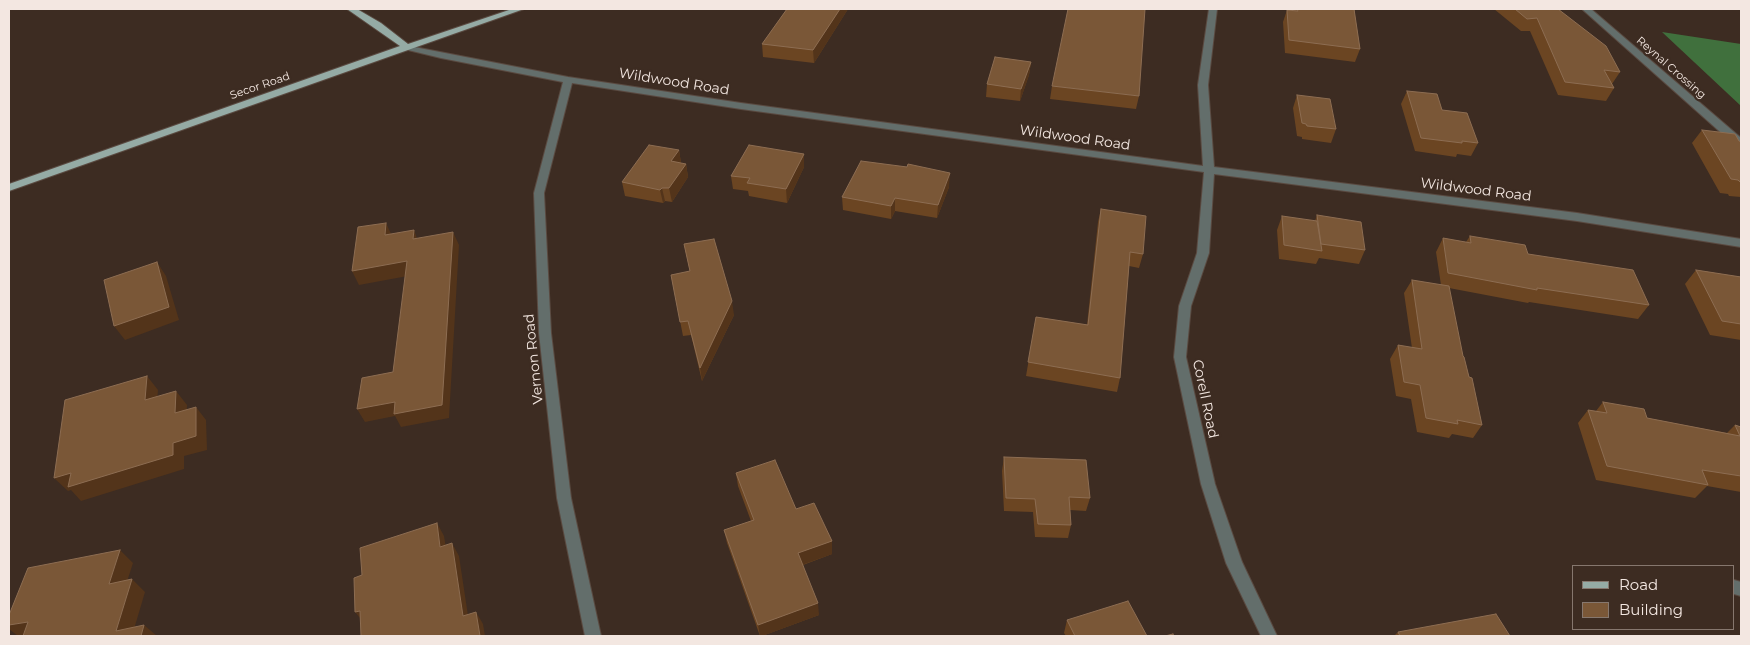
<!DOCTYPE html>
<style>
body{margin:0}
#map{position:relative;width:1750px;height:645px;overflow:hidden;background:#3d2c22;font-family:Montserrat,sans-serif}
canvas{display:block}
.frame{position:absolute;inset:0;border:10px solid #f3e7e1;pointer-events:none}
.legend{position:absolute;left:1572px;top:565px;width:162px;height:65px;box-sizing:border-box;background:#3d2c22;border:1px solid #86776e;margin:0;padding:6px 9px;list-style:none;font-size:15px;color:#f3e7e1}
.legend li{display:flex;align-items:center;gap:10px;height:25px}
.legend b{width:25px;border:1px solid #86776e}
</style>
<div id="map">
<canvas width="1750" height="645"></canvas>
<div class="frame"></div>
<ul class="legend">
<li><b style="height:6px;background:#95aba5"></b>Road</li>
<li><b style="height:14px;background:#7a5737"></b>Building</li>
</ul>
</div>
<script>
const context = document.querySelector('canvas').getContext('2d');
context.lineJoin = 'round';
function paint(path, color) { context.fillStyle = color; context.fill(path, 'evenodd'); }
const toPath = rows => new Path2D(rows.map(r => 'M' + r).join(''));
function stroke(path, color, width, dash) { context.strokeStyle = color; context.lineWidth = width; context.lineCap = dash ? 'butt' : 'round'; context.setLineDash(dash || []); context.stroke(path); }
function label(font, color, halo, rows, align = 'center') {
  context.font = font + ' Montserrat,sans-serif'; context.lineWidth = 4.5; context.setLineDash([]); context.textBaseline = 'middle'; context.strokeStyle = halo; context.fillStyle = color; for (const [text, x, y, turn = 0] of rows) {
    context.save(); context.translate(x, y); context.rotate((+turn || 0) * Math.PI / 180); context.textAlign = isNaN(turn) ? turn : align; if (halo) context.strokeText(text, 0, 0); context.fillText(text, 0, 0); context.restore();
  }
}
paint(toPath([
 [1662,32,1741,44,1741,106]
]), '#40703d');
const minor = toPath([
 [1209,9,1217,9,1208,85,1214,167,1577,213,1741,239,1741,247,1577,221,1214,174,1209,253,1191,306,1186,357,1215,484,1242,562,1277,636,1261,636,1226,563,1201,484,1174,357,1179,306,1197,253,1204,172,741,109,572,83,544,193,551,333,571,498,601,636,585,636,557,498,539,333,534,193,563,82,441,58,404,49,404,45,568,77,741,103,1203,166,1198,85,1209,9],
 [1582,9,1591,9,1741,138,1741,145,1727,138,1582,9],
 [1734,580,1741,582,1741,596,1734,594,1734,580]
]);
const major = toPath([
 [347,9,357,9,381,23,408,44,512,9,524,9,9,191,9,184,400,46,347,9]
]);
stroke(minor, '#5a4a41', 2);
stroke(major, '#5a4a41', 2);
paint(minor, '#636e6b');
paint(major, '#95aba5');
paint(toPath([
 [787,9,848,9,814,63,763,57,762,44],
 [1289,9,1354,9,1360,49,1355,62,1285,53,1283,22,1287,10,1290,10],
 [1494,9,1558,9,1620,72,1612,84,1614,88,1606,101,1558,95,1530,31,1521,31],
 [1031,62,1029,75,1020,101,986,97,987,84],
 [1052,86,1139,96,1136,109,1050,99],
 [1407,91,1442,110,1478,143,1471,156,1457,154,1456,157,1415,151,1401,104],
 [1297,95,1336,129,1331,143,1302,139,1302,137,1297,136,1293,108],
 [1702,130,1741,142,1741,197,1729,196,1728,194,1720,193,1692,143],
 [679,150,681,163,686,164,688,177,672,202,665,201,663,203,625,196,622,182],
 [804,154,804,167,787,203,749,196,748,191,733,189,731,176],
 [949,187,937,218,895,211,891,219,843,210,842,197],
 [1101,209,1143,254,1139,268,1129,266,1120,378,1117,392,1026,376,1036,317,1087,325,1098,222],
 [1317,215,1365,250,1359,264,1319,258,1316,264,1279,259,1277,230,1282,216,1315,221],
 [1470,236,1528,254,1649,305,1638,319,1529,302,1528,303,1449,288,1463,356,1482,425,1473,438,1452,434,1449,438,1417,432,1411,399,1396,396,1390,359,1398,345,1412,348,1404,293,1412,280,1441,285,1436,252,1443,238,1466,242],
 [684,244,734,315,702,381,691,335,683,336,671,275,690,272],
 [1696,270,1741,277,1741,340,1710,335,1685,284],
 [1603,402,1647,418,1727,433,1735,425,1741,427,1741,492,1707,486,1695,498,1596,480,1578,423,1588,410,1596,411],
 [1004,457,1090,498,1086,511,1070,510,1071,525,1068,538,1035,537,1033,512,1004,511,1002,471],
 [736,473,796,509,832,541,832,554,803,565,819,615,762,636,760,636,727,543,724,530,751,521,738,486],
 [1067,620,1147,636,1066,636,1064,633],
 [1398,632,1510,636,1394,636]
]), '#6b4522');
paint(toPath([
 [840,9,848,9,814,63,813,50],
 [1031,62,1029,75,1020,101,1021,89],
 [679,150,681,163,671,161],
 [804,154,804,167,787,203,786,189],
 [686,164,688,177,672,202,669,188],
 [950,173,949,187,937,218,938,205],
 [662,188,665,201,663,203,660,190],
 [895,198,895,211,891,219,891,206],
 [386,223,392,236,385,235],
 [414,230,419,244,413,239],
 [453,232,459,245,449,418,401,427,395,416,365,422,357,409,395,402],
 [407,261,413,275,359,285,352,271],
 [157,262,166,276,179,320,125,340,114,326],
 [732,301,734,315,702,381,700,368],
 [147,376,158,390,156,414,145,400],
 [176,391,187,405,186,426,175,413],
 [196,407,206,420,207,450,184,456,184,469,81,501,71,490,68,491,54,478],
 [437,523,444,536,448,560,440,547],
 [832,541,832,554,799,566,798,553],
 [452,543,459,556,470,629,463,616],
 [120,550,133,563,122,597,109,584],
 [132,579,145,592,132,636,116,631],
 [818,603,819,615,762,636,760,636,758,625],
 [360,611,365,624,355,612],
 [476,612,483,624,485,636,480,636],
 [28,622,31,636,18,636,9,629,9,625],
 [144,625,157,636,141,636]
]), '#53341a');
const building = toPath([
 [787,9,840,9,813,50,762,44,787,9],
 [1068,9,1145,9,1139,96,1052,86,1068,9],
 [1297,9,1354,9,1360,49,1289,40,1287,10,1298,11,1297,9],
 [1515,9,1558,9,1606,46,1620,72,1604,70,1614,88,1565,82,1537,18,1527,19,1515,9],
 [995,57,1031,62,1021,89,987,84,995,57],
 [1407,91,1437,94,1442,110,1467,113,1478,143,1462,141,1462,143,1421,138,1407,91],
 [1297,95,1330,99,1336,129,1307,126,1306,124,1302,123,1297,95],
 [1702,130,1735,134,1739,141,1741,142,1741,183,1738,180,1731,179,1702,130],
 [649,145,679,150,671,161,686,164,669,188,662,188,660,190,622,182,649,145],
 [749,145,804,154,786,189,747,183,750,178,731,176,749,145],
 [861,161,907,167,908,164,950,173,938,205,895,198,891,206,842,197,861,161],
 [1101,209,1146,216,1143,254,1130,252,1120,378,1028,362,1036,317,1088,325,1101,209],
 [1317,215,1361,222,1365,250,1321,244,1317,215],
 [1282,216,1317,221,1322,251,1284,245,1282,216],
 [386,223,385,235,414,230,413,239,453,232,442,405,394,414,395,402,357,409,362,378,393,372,407,261,352,271,358,227,386,223],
 [1470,236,1525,245,1528,254,1633,270,1649,305,1537,288,1537,290,1448,273,1443,238,1471,243,1470,236],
 [714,239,732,301,700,368,688,321,680,322,671,275,690,271,684,244,714,239],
 [157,262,169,307,114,326,104,280,157,262],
 [1696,270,1741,277,1741,324,1722,321,1696,270],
 [1412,280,1449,286,1463,356,1464,357,1469,377,1472,378,1482,425,1457,420,1458,424,1426,418,1420,385,1404,382,1398,345,1422,349,1412,280],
 [147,376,145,400,176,391,175,413,196,407,196,436,173,443,173,455,68,487,71,473,54,478,65,400,147,376],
 [1603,402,1644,409,1647,418,1740,436,1735,425,1741,427,1741,476,1702,470,1708,485,1607,466,1588,410,1607,413,1603,402],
 [1004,457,1086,460,1090,498,1069,497,1071,525,1038,524,1035,499,1006,498,1004,457],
 [775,460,796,509,814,503,832,541,798,553,818,603,758,625,724,530,754,520,736,473,775,460],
 [437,523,440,547,452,543,463,616,476,612,480,636,361,636,360,611,355,612,354,578,362,575,360,548,437,523],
 [120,550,109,584,132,579,116,631,144,625,141,636,23,636,28,622,9,625,9,615,28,568,120,550],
 [1128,601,1147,636,1075,636,1067,620,1128,601],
 [1496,614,1510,636,1400,636,1398,632,1496,614],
 [1173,634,1174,636,1165,636,1173,634]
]);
paint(building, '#7a5737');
stroke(building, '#8d6d52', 1);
label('11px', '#f3e7e1', '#3d2c22', [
 ["Reynal Crossing",1671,68,41],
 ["Secor Road",260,86,-19]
]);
label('14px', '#f3e7e1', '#3d2c22', [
 ["Wildwood Road",674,82,9],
 ["Wildwood Road",1075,138,8],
 ["Wildwood Road",1476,190,7],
 ["Vernon Road",534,359,-96],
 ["Corell Road",1205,399,78]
]);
</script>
